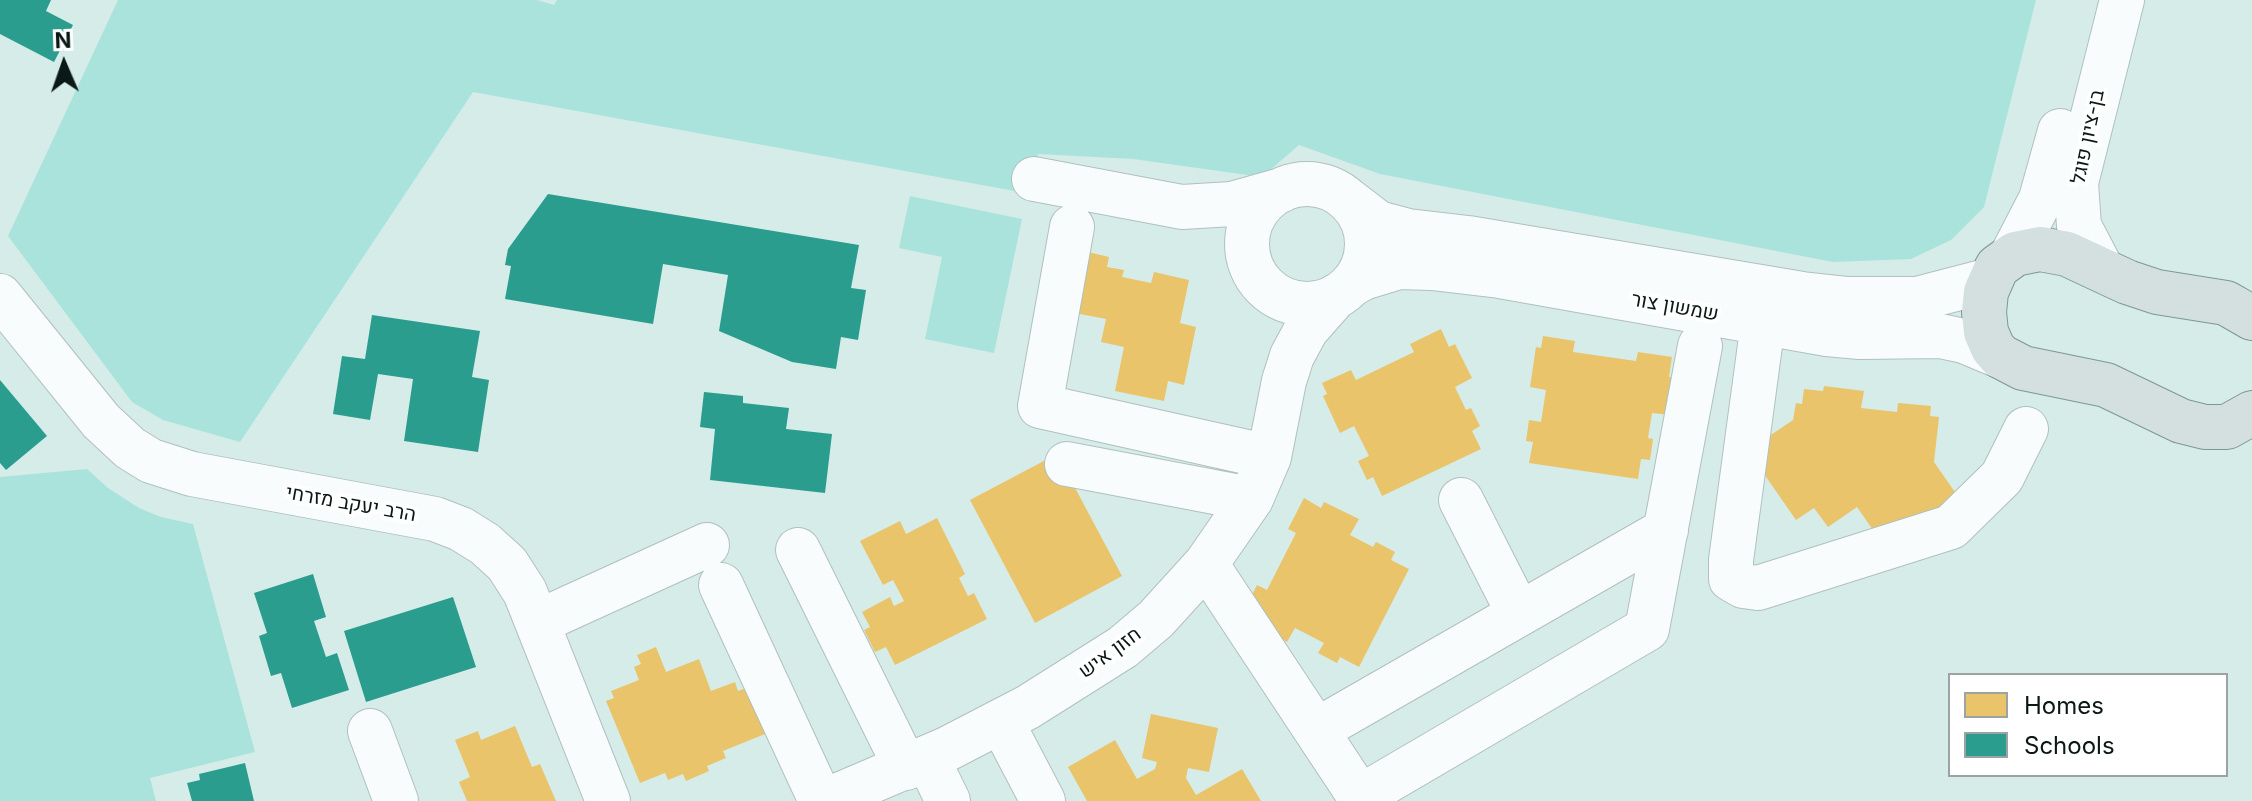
<!DOCTYPE html>
<meta charset="utf-8">
<style>
body{margin:0}
#map{position:relative;width:2252px;height:801px;overflow:hidden;background:#d6ece9;font-family:Inter,sans-serif}
canvas{display:block}
.legend{position:absolute;left:1948px;top:673px;width:280px;height:104px;box-sizing:border-box;background:#fff;border:2px solid #9da3a2;margin:0;padding:10px 14px;list-style:none;font-size:24px;color:#0a1816}
.legend li{display:flex;align-items:center;gap:16px;height:40px}
.legend b{width:40px;border:2px solid #9da3a2}
.north{position:absolute;left:24px;top:24px;width:80px;height:80px;-webkit-text-stroke:6px #fff;paint-order:stroke;rotate:358deg;font-size:22px;font-weight:700;line-height:32px;text-align:center;color:#0a1816}
.north::after{content:'';display:block;margin:auto;width:28px;height:36px;background:#0a1816;clip-path:polygon(50% 0,100% 100%,50% 72%,0 100%)}
</style>
<div id="map">
<canvas width="2252" height="801"></canvas>
<ul class="legend">
<li><b style="height:22px;background:#e9c46a"></b>Homes</li>
<li><b style="height:22px;background:#2a9d8f"></b>Schools</li>
</ul>
<div class="north">N</div>
</div>
<script>
const context = document.querySelector('canvas').getContext('2d');
context.lineJoin = 'round';
function paint(path, color) { context.fillStyle = color; context.fill(path, 'evenodd'); }
const toPath = rows => new Path2D(rows.map(r => 'M' + r).join(''));
function stroke(path, color, width, dash) { context.strokeStyle = color; context.lineWidth = width; context.lineCap = dash ? 'butt' : 'round'; context.setLineDash(dash || []); context.stroke(path); }
function label(font, color, halo, rows, align = 'center') {
  context.font = font + ' Inter,Heebo,sans-serif'; context.lineWidth = 8; context.setLineDash([]); context.textBaseline = 'middle'; context.strokeStyle = halo; context.fillStyle = color; for (const [text, x, y, turn = 0] of rows) {
    context.save(); context.translate(x, y); context.rotate((+turn || 0) * Math.PI / 180); context.textAlign = isNaN(turn) ? turn : align; if (halo) context.strokeText(text, 0, 0); context.fillText(text, 0, 0); context.restore();
  }
}
paint(toPath([
 [118,0,537,0,554,5,557,0,2036,0,1984,207,1951,240,1911,259,1833,262,1380,174,1299,145,1262,177,1133,159,1038,154,1031,194,473,92,240,442,163,420,132,402,8,236],
 [910,196,1022,219,994,353,925,339,942,257,899,248],
 [87,469,108,488,139,508,161,517,193,524,255,752,150,778,156,801,0,801,0,477]
]), '#aae3dc');
paint(toPath([
 [1088,252,1109,257,1107,267,1124,270,1122,277,1151,283,1154,272,1189,280,1180,323,1196,327,1184,385,1168,381,1164,401,1115,391,1124,347,1101,342,1106,319,1075,313],
 [1441,329,1449,347,1455,344,1472,378,1455,387,1466,410,1471,408,1480,426,1472,431,1481,449,1382,496,1373,477,1367,480,1358,461,1369,456,1354,426,1340,433,1323,396,1327,394,1322,383,1351,370,1356,380,1414,352,1410,344],
 [1543,336,1575,341,1573,352,1636,361,1638,352,1672,357,1669,377,1676,377,1670,415,1652,413,1648,438,1653,439,1650,460,1641,459,1638,479,1529,463,1533,442,1526,441,1529,420,1541,422,1546,390,1530,387,1536,347,1541,348],
 [1824,386,1864,391,1861,408,1897,412,1898,403,1931,406,1930,416,1939,417,1934,462,1957,495,1884,546,1857,507,1828,527,1814,508,1796,520,1755,461,1769,451,1762,441,1793,420,1796,403,1802,404,1804,389,1823,391],
 [1057,454,1122,576,1035,623,970,500],
 [1304,498,1321,508,1324,502,1359,519,1350,535,1373,547,1376,542,1395,552,1391,560,1409,569,1359,667,1340,657,1337,663,1318,653,1324,643,1295,628,1287,642,1251,623,1243,614,1257,585,1267,590,1296,533,1288,529],
 [937,518,965,574,959,578,968,596,974,593,987,619,895,665,886,647,875,652,864,630,870,627,862,612,890,597,894,606,904,601,893,580,883,585,860,541,900,521,906,534],
 [656,647,666,672,699,659,711,691,735,682,738,691,746,688,765,734,723,751,726,758,707,766,709,771,686,781,683,774,668,780,665,773,640,783,606,701,614,698,611,691,639,680,634,667,641,664,637,655],
 [1151,714,1218,728,1209,772,1188,768,1186,778,1196,795,1242,769,1261,801,1087,801,1068,767,1115,740,1137,779,1155,769,1157,762,1142,758],
 [515,726,532,767,540,764,556,801,467,801,459,782,470,777,455,740,478,731,481,740]
]), '#e9c46a');
paint(toPath([
 [0,0,51,0,46,11,73,25,54,62,0,34],
 [548,194,859,245,851,288,866,290,858,340,841,337,836,369,792,362,719,331,728,275,663,264,653,324,505,299,511,266,505,265,508,249],
 [372,315,480,331,472,377,489,380,478,452,404,441,413,379,378,374,370,420,333,414,342,356,365,359],
 [0,380,47,436,6,470,0,463],
 [704,392,743,396,743,403,789,408,786,429,832,434,825,493,710,480,715,429,700,427],
 [313,574,326,617,314,621,326,657,337,653,349,690,292,708,281,673,271,676,259,636,267,633,254,593],
 [453,597,476,667,366,702,344,631],
 [245,763,254,801,192,801,187,783,200,780,199,774]
]), '#2a9d8f');
const minor = toPath([
 [1034,179,1182,207,1232,204,1282,190],
 '1247 244a60 60 0 1 1 120 0a60 60 0 1 1-120 0Z',
 [1348,200,1378,223,1408,231,1468,238,1802,294,1848,299,1917,299,1990,280],
 [1072,227,1040,406,1269,457],
 [2012,255,2041,199,2060,131],
 [2102,270,2079,226,2076,183,2122,0],
 [1351,285,1363,278,1399,267,1432,268,1500,276,1827,334,1860,337,1940,336,1964,341,2000,356],
 [0,296,101,421,130,448,151,461,192,474,435,519,461,529,485,544,507,564,525,592,608,801],
 [1763,323,1731,560,1731,579,1743,586,1758,588,1951,527,2002,477,2026,429],
 [1067,464,1251,499],
 [1461,500,1519,614],
 [798,550,906,768],
 [1206,564,1360,797,1647,629,1700,346],
 [721,585,821,801],
 [538,622,707,545],
 [1001,721,1043,801],
 [1317,730,1666,530],
 [370,731,396,801],
 [927,758,948,801],
 [825,801,947,749,1028,707,1123,647,1156,619,1206,564,1251,499,1269,457,1284,381,1292,356,1306,330,1336,296]
]);
const major = toPath([
 [2252,318,2226,303,2157,292,2127,282,2067,254,2040,249,2015,254,1997,267,1986,292,1984,312,1986,332,1993,348,2000,356,2023,368,2106,385,2181,421,2205,427,2227,427,2252,413]
]);
stroke(minor, '#b0c0be', 46);
stroke(major, '#7c9895', 46);
stroke(minor, '#f9fcfc', 44);
stroke(major, '#d3e0df', 44);
label('20px', '#0a1816', '#fff', [
 ["בן-ציון פוגל",2088,137,-78],
 ["שמשון צור",1675,307,10],
 ["הרב יעקב מזרחי",351,504,10],
 ["חזון איש",1110,653,-36]
]);
</script>
